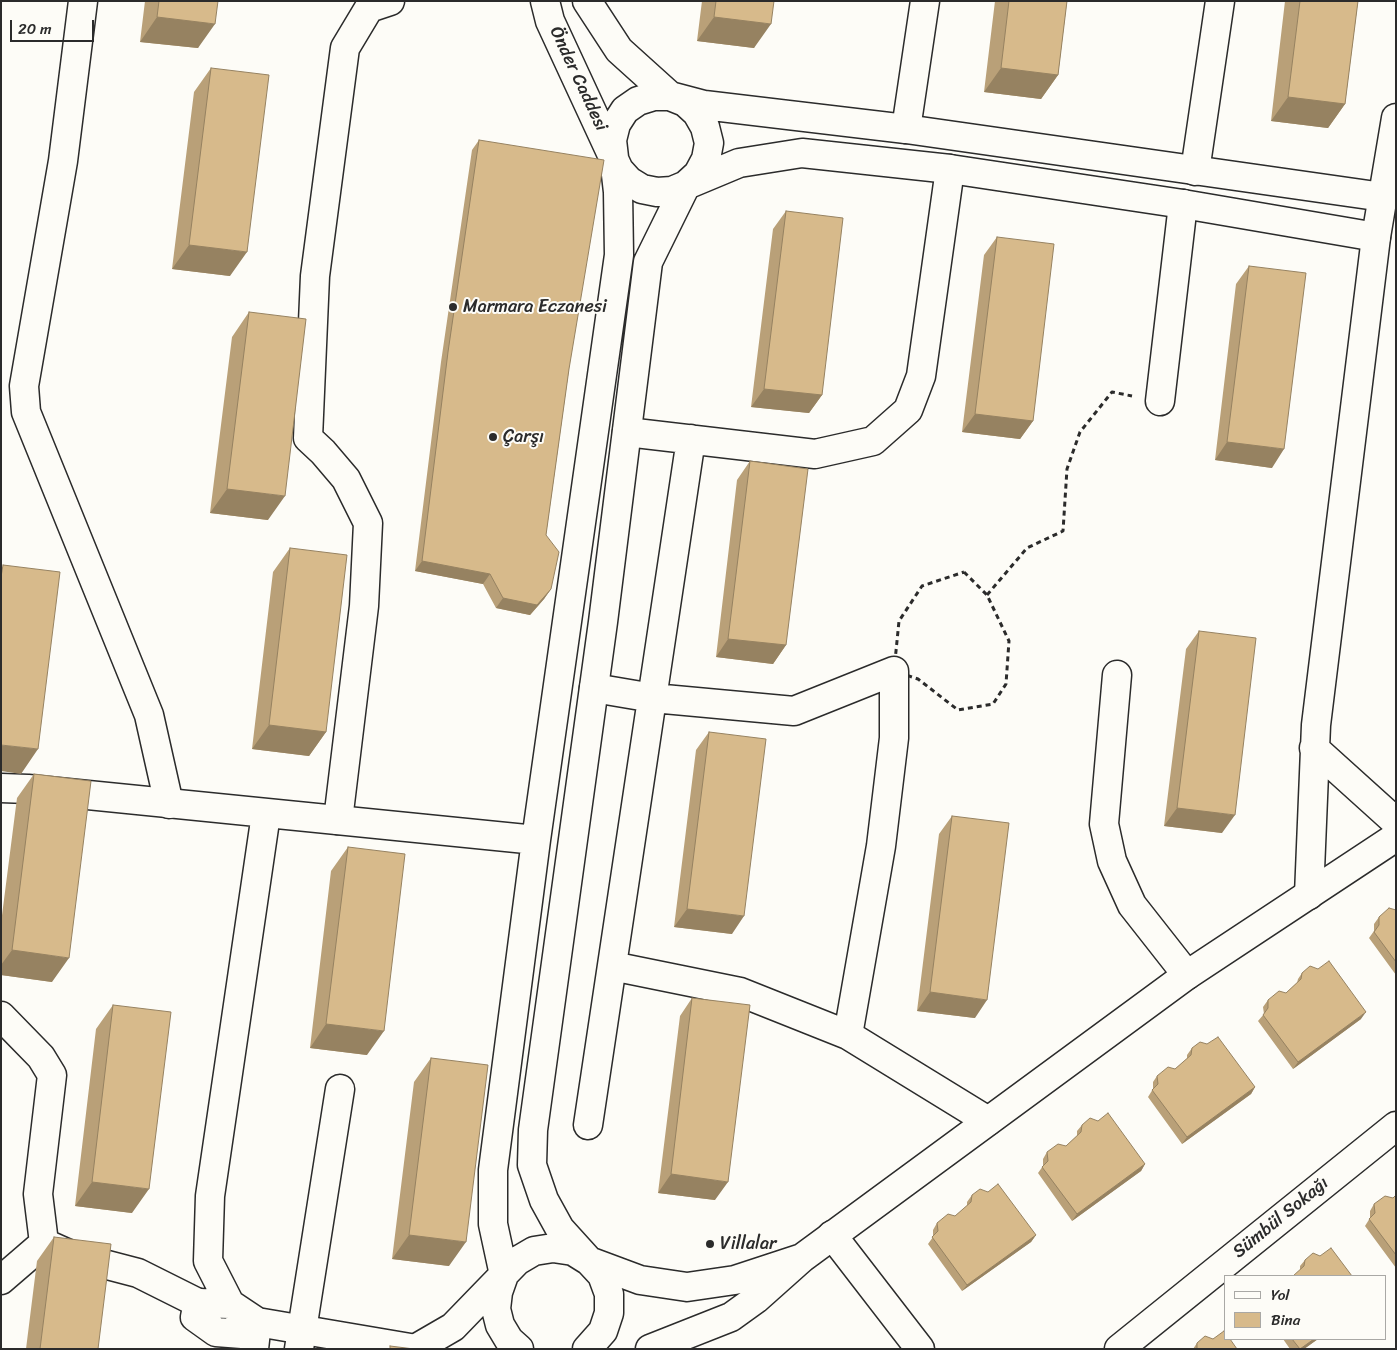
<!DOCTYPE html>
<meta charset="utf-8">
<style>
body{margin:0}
#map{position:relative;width:1397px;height:1350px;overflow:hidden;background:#fdfcf7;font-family:Sriracha,sans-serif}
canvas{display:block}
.frame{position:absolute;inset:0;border:2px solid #2b2b2b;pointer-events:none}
.legend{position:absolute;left:1224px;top:1275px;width:162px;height:65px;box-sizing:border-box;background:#fdfcf7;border:1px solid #a9a8a5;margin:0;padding:6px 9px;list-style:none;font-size:15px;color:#2b2b2b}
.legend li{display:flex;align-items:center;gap:10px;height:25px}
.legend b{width:25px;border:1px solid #a9a8a5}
.scale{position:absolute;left:10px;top:20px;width:84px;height:22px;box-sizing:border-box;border:2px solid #2b2b2b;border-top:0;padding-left:6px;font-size:15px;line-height:18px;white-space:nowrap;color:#2b2b2b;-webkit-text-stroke:4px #fdfcf7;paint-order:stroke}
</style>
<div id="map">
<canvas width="1397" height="1350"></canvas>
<div class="frame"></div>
<ul class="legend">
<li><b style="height:6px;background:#fdfcf7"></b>Yol</li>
<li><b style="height:14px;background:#d7ba8b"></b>Bina</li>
</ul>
<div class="scale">20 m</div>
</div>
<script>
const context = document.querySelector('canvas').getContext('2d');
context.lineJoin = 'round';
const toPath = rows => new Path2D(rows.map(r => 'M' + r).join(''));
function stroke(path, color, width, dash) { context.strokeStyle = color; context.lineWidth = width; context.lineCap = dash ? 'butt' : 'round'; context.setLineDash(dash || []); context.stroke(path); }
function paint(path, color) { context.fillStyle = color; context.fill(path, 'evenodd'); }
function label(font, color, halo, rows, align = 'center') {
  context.font = font + ' Sriracha,sans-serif'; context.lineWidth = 4; context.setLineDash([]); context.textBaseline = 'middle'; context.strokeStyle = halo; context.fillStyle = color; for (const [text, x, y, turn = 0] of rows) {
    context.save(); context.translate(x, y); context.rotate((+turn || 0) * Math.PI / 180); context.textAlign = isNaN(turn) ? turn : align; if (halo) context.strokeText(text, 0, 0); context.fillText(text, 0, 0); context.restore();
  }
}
const street = toPath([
 [83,1,63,161,24,386,26,412,149,715,169,804],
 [906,129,925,1],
 [1195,171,1220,1],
 [1160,401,1183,204],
 [627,432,815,454,873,441,908,410,921,376,950,169],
 [1117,675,1104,824,1112,861,1132,905,1187,975],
 [594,688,653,698,794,711,894,671,894,738,881,846,848,1035],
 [1314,748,1396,822],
 [338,820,364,606,368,523,346,479,323,452,308,438,315,276,345,48,369,8,390,1],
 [1309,895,1316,725,1376,237,1396,118],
 [612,966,740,992,848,1035,988,1121],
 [1,1016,41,1057,52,1075,38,1194,44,1243,73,1256,138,1273,198,1303],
 [588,1125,691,439],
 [832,1235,920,1349],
 [1,1280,44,1243],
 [254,1349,257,1322],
 [299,1349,340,1089],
 [1119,1349,1396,1126]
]);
const secondary = toPath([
 [545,1,550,21,619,170,629,181,642,189,657,192,672,191,739,163,802,153,950,169,1183,204,1376,237],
 [587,1,619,50,670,96,685,102,697,113,705,127,709,143,706,159,698,174,686,185,648,262,603,622,533,1130,532,1165,544,1200,560,1229,589,1261,640,1280,687,1287,735,1280,802,1258],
 [1,788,28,789,536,840],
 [198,1303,230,1304,257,1322,242,1334,216,1332,195,1317,198,1303],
 [230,1304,208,1261,210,1196,266,814],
 [257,1322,416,1349],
 [415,1349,453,1327,517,1261,534,1251,553,1248,573,1251,589,1261,602,1275,609,1294,609,1313,603,1331,587,1349],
 [519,1349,509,1340,500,1325,496,1309,498,1292,504,1275,493,1224,493,1170,536,840,619,255,618,192,612,140,616,124,625,110,638,101,654,96,670,96,704,105,906,129,1383,197],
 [650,1349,731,1317,756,1299,802,1258,1187,975,1396,837]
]);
stroke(street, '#2b2b2b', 31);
stroke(secondary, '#2b2b2b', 31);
stroke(toPath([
 [964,572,987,595,1009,641,1006,684,993,704,958,710,918,679,894,671,899,621,922,586,964,572],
 [987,595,1027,548,1063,531,1067,469,1080,432,1112,392,1132,396]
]), '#2b2b2b', 3, [5, 4]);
stroke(street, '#fdfcf7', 28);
stroke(secondary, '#fdfcf7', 28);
paint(toPath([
 [145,1,218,1,198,48,140,42],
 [702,1,774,1,754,48,697,41],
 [995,1,1067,1,1058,75,1041,99,984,92],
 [1285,1,1358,1,1345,104,1328,128,1271,121],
 [211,68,230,276,172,269,194,92],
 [479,140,569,369,546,535,551,589,544,599,530,615,496,608,483,584,415,571,441,362,472,150],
 [786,211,822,395,809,413,751,407,773,229],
 [997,237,1033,421,1020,439,962,432,984,255],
 [1249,266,1272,468,1215,460,1236,284],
 [249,312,268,520,210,513,232,337],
 [750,461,786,645,773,664,716,657,737,480],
 [290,548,326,732,309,756,252,749,273,572],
 [1199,631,1222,833,1164,826,1186,649],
 [709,732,732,934,674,927,696,750],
 [34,774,52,982,1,975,1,923,17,798],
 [952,816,975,1018,917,1011,939,834],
 [348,847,367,1055,310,1048,331,871],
 [1396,910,1396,975,1369,938,1374,931,1374,924,1379,917],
 [1302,973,1361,1019,1293,1069,1258,1021,1264,1014,1263,1007,1268,1000,1286,993,1297,983,1298,979],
 [692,998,715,1200,658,1193,680,1016],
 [113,1005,132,1213,75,1206,96,1029],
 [1192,1048,1255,1087,1251,1094,1182,1144,1148,1097,1153,1089,1153,1082,1157,1076,1175,1069,1187,1059,1187,1055],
 [431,1058,449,1266,392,1259,414,1082],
 [1082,1125,1145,1164,1141,1171,1072,1221,1038,1173,1043,1166,1043,1159,1047,1152,1066,1146,1077,1136,1077,1131],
 [972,1195,1036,1235,1031,1242,962,1291,928,1244,933,1237,933,1230,937,1223,955,1216,967,1206,967,1202],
 [1396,1195,1396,1268,1365,1226,1370,1218,1370,1211,1374,1204,1393,1198],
 [54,1237,98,1349,26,1349,37,1261],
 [1320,1256,1300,1270,1300,1266,1305,1260],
 [1283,1339,1318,1339,1304,1349,1290,1349],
 [1197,1343,1237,1349,1193,1349]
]), '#b9a078');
paint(toPath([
 [157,17,215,24,198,48,140,42],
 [714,17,771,24,754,48,697,41],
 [1001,68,1058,75,1041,99,984,92],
 [1288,97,1345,104,1328,128,1271,121],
 [189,245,247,252,230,276,172,269],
 [764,389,822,395,809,413,751,407],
 [975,414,1033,421,1020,439,962,432],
 [1227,442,1284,449,1272,468,1215,460],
 [227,489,285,496,268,520,210,513],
 [422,561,490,574,483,584,415,571],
 [551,589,544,599,530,615,496,608,503,598],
 [728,639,786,645,773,664,716,657],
 [269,725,326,732,309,756,252,749],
 [1,745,38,749,21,774,1,771],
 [1177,808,1235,815,1222,833,1164,826],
 [687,909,744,916,732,934,674,927],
 [12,950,69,958,52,982,1,975,1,965],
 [930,992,987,1000,975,1018,917,1011],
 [1366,1012,1361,1019,1293,1069,1298,1062],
 [326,1024,384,1031,367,1055,310,1048],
 [1255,1087,1251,1094,1182,1144,1187,1137],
 [1145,1164,1141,1171,1072,1221,1077,1214],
 [671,1174,728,1182,715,1200,658,1193],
 [92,1182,149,1189,132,1213,75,1206],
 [409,1235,466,1242,449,1266,392,1259],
 [1036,1235,1031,1242,962,1291,967,1285],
 [1314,1339,1318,1339,1304,1349,1300,1349]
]), '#968261');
const building = toPath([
 [159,1,218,1,215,24,157,17,159,1],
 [716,1,774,1,771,24,714,17,716,1],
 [1009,1,1067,1,1058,75,1001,68,1009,1],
 [1300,1,1358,1,1345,104,1288,97,1300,1],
 [211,68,269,75,247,252,189,245,211,68],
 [479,140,604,160,569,369,546,535,559,552,551,589,537,605,503,598,490,574,422,561,448,352,479,140],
 [786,211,843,218,822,395,764,389,786,211],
 [997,237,1054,244,1033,421,975,414,997,237],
 [1249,266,1306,273,1284,449,1227,442,1249,266],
 [249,312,306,319,285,496,227,489,249,312],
 [750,461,808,469,786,645,728,639,750,461],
 [290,548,347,555,326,732,269,725,290,548],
 [3,565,60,572,38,749,1,745,1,577,3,565],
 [1199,631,1256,638,1235,815,1177,808,1199,631],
 [709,732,766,739,744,916,687,909,709,732],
 [34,774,91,781,69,958,12,950,34,774],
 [952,816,1009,823,987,1000,930,992,952,816],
 [348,847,405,854,384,1031,326,1024,348,847],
 [1389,908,1396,910,1396,962,1374,932,1379,925,1379,917,1389,908],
 [1329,961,1366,1012,1298,1062,1263,1015,1268,1008,1268,1000,1279,991,1286,993,1301,979,1302,973,1310,966,1318,969,1329,961],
 [692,998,750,1005,728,1182,671,1174,692,998],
 [113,1005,171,1012,149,1189,92,1182,113,1005],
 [1218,1037,1255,1087,1187,1137,1152,1090,1158,1084,1157,1076,1168,1067,1175,1069,1191,1055,1192,1048,1200,1042,1207,1044,1218,1037],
 [431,1058,488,1065,466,1242,409,1235,431,1058],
 [1108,1113,1145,1164,1077,1214,1042,1167,1048,1161,1047,1152,1058,1144,1066,1146,1081,1132,1082,1125,1090,1118,1098,1121,1108,1113],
 [998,1184,1036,1235,967,1285,932,1237,938,1231,937,1223,948,1214,955,1216,971,1202,972,1195,980,1189,988,1192,998,1184],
 [1396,1195,1396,1255,1369,1219,1375,1213,1374,1204,1385,1196,1393,1198,1396,1195],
 [54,1237,111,1244,98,1349,40,1349,54,1237],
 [1331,1248,1352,1276,1293,1276,1304,1266,1305,1260,1313,1253,1320,1256,1331,1248],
 [1224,1331,1226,1334,1226,1339,1230,1339,1237,1349,1197,1349,1197,1343,1205,1336,1213,1339,1224,1331],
 [1292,1339,1314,1339,1300,1349,1292,1339],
 [390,1346,414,1349,390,1349,390,1346]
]);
paint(building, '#d7ba8b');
stroke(building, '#968261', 1);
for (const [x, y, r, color] of [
 [453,307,5,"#2b2b2b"],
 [493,437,5,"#2b2b2b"],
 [710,1244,5,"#2b2b2b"]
]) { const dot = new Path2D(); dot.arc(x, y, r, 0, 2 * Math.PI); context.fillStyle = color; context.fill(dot); stroke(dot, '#fdfcf7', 2); }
label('18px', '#2b2b2b', '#fdfcf7', [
 ["Önder Caddesi",578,79,65],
 ["Sümbül Sokağı",1281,1218,-39]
]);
label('18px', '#2b2b2b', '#fdfcf7', [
 ["Marmara Eczanesi",463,307],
 ["Çarşı",503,437],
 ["Villalar",720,1244]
], 'left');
</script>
